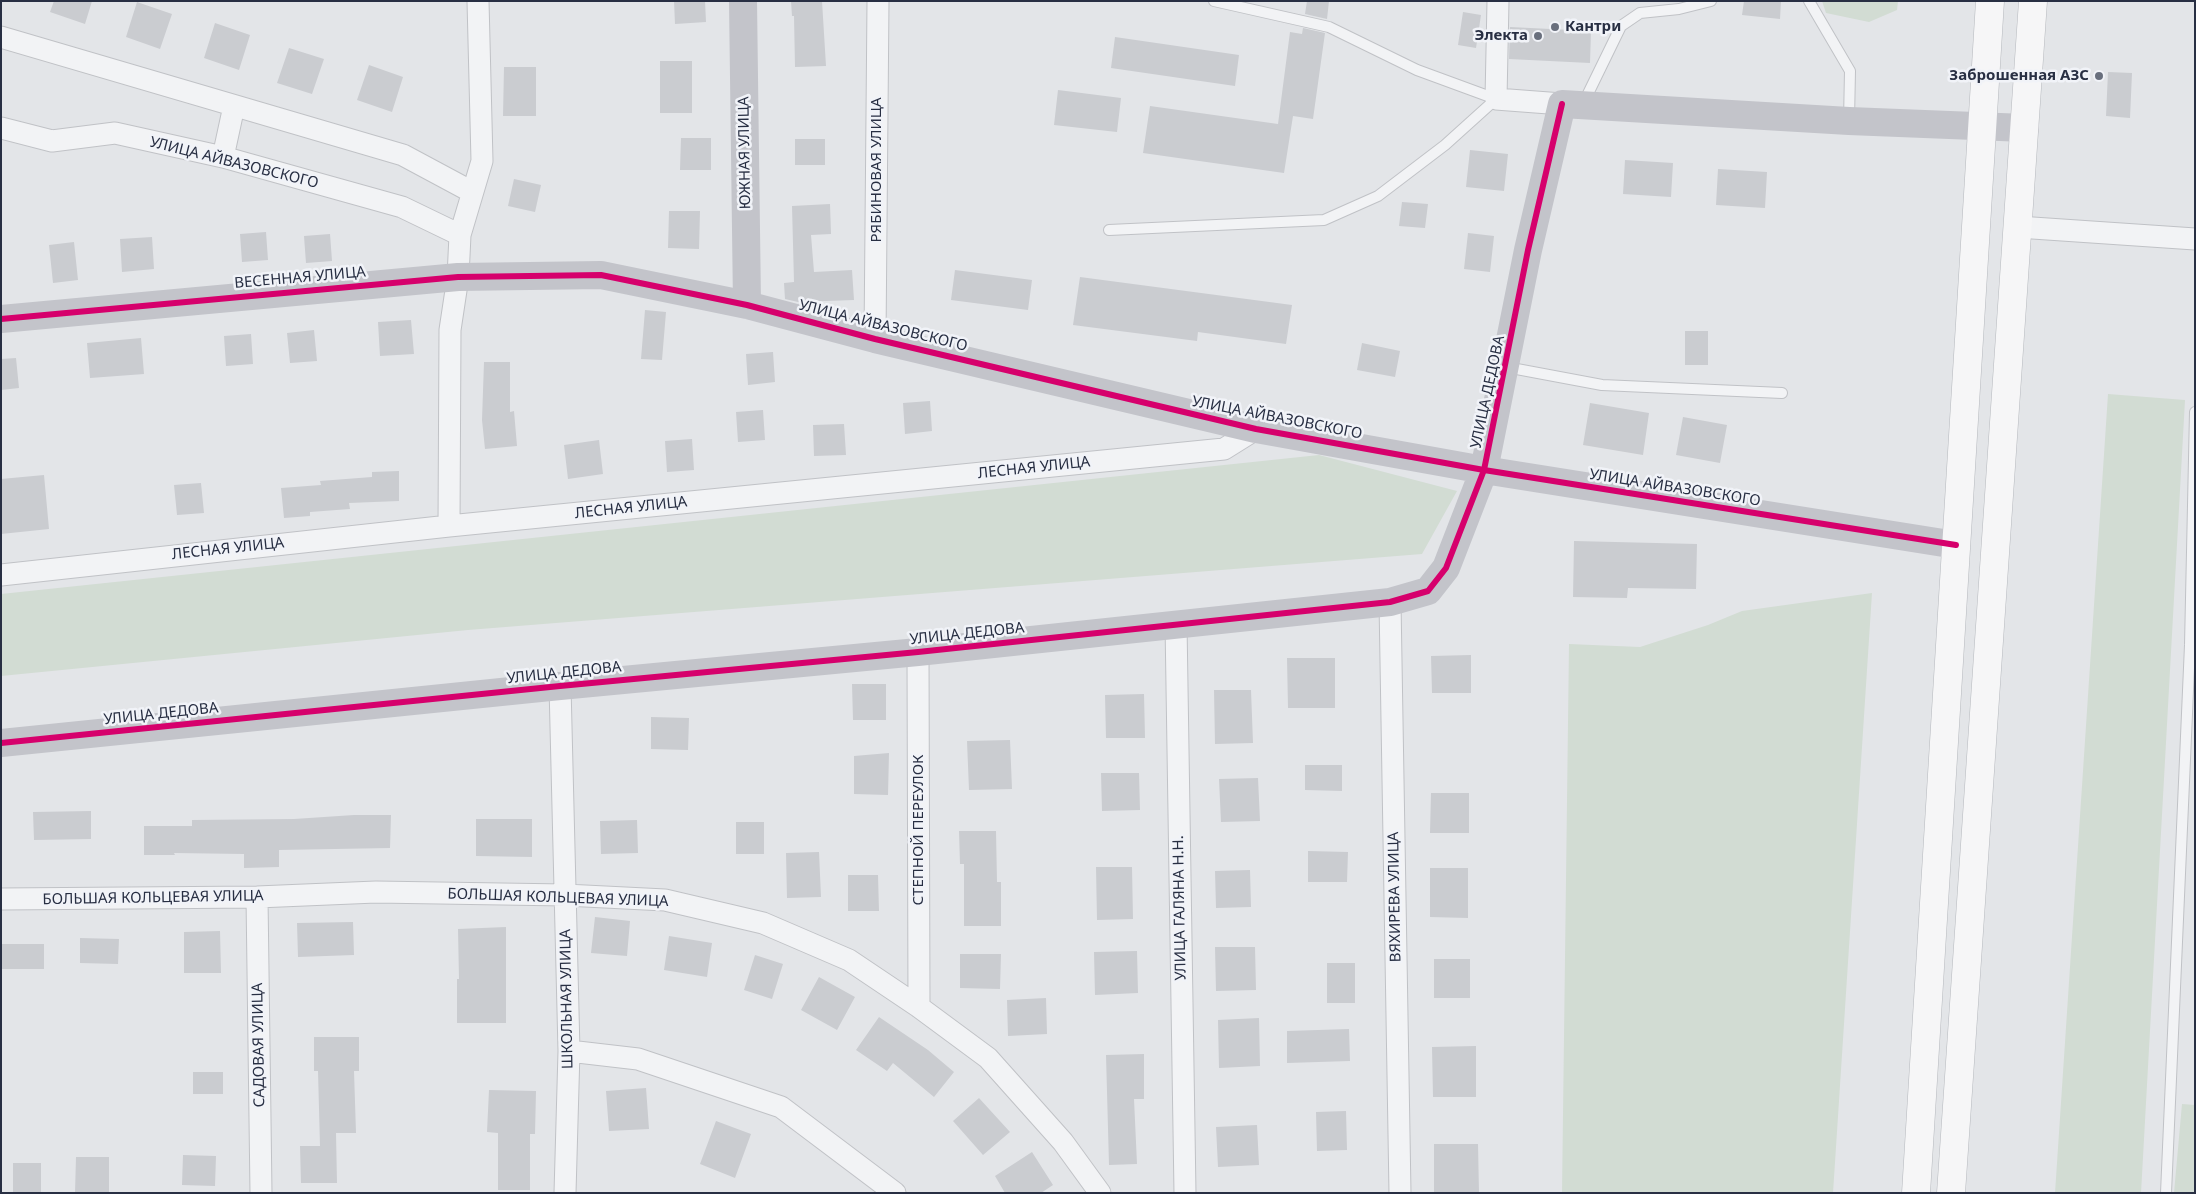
<!DOCTYPE html>
<meta charset="utf-8">
<style>
body{margin:0}
#map{position:relative;width:2196px;height:1194px;overflow:hidden;background:#e3e5e8;font-family:"Noto Sans",sans-serif}
canvas{display:block}
.frame{position:absolute;inset:0;border:2px solid #282f43;pointer-events:none}
</style>
<div id="map">
<canvas width="2196" height="1194"></canvas>
<div class="frame"></div>
</div>
<script>
const context = document.querySelector('canvas').getContext('2d');
context.lineJoin = 'round';
function paint(path, color) { context.fillStyle = color; context.fill(path, 'evenodd'); }
const toPath = rows => new Path2D(rows.map(r => 'M' + r).join(''));
function stroke(path, color, width, dash) { context.strokeStyle = color; context.lineWidth = width; context.lineCap = dash ? 'butt' : 'round'; context.setLineDash(dash || []); context.stroke(path); }
function label(font, color, halo, rows, align = 'center') {
  context.font = font + ' "Noto Sans",sans-serif'; context.lineWidth = 5; context.setLineDash([]); context.textBaseline = 'middle'; context.strokeStyle = halo; context.fillStyle = color; for (const [text, x, y, turn = 0] of rows) {
    context.save(); context.translate(x, y); context.rotate((+turn || 0) * Math.PI / 180); context.textAlign = isNaN(turn) ? turn : align; if (halo) context.strokeText(text, 0, 0); context.fillText(text, 0, 0); context.restore();
  }
}
paint(toPath([
 [1822,1,1898,1,1897,10,1869,22,1826,13],
 [2108,394,2185,400,2141,1193,2055,1193],
 [1319,455,1457,491,1422,554,468,630,1,676,1,594],
 [1872,593,1833,1193,1562,1193,1569,644,1640,647,1708,625,1742,611],
 [2182,1104,2195,1105,2195,1193,2174,1193]
]), '#d2dcd3');
paint(toPath([
 [54,1,92,1,85,24,50,12],
 [674,1,705,1,706,22,675,24],
 [791,1,822,1,826,66,795,67,794,16,792,16],
 [1307,1,1329,1,1327,19,1305,14],
 [1744,1,1781,1,1780,19,1742,15],
 [137,2,172,14,160,49,126,37],
 [1463,12,1481,15,1476,48,1458,45],
 [215,23,250,35,239,70,204,58],
 [1510,27,1591,31,1590,63,1509,59],
 [1303,28,1325,33,1313,119,1293,116,1284,173,1143,153,1150,106,1278,124,1290,32,1302,34],
 [1115,37,1239,55,1235,86,1111,68],
 [289,48,324,59,312,94,277,83],
 [660,61,692,61,692,113,660,113],
 [369,65,403,77,392,112,357,100],
 [504,67,536,67,536,116,503,116],
 [2108,72,2132,73,2130,118,2106,116],
 [1058,90,1121,98,1117,132,1054,125],
 [681,138,711,138,711,170,680,170],
 [795,139,825,139,825,165,795,165],
 [1470,150,1508,154,1504,191,1466,187],
 [1625,160,1673,163,1671,197,1623,194],
 [1718,169,1767,172,1765,208,1716,205],
 [514,179,541,185,535,212,508,206],
 [1402,202,1428,204,1425,228,1399,226],
 [830,204,831,234,811,235,814,272,852,270,854,300,798,302,785,299,784,283,794,282,792,206],
 [669,211,700,211,699,249,668,248],
 [266,232,268,260,242,262,240,234],
 [1468,233,1494,236,1490,272,1464,269],
 [330,234,332,261,306,263,304,236],
 [152,237,154,269,122,272,120,239],
 [74,242,78,280,53,283,49,245],
 [955,270,1032,280,1028,310,951,300],
 [1080,277,1292,305,1286,344,1198,332,1197,341,1073,325],
 [645,310,666,312,662,360,641,359],
 [411,320,414,354,380,356,378,322],
 [314,330,317,361,290,363,287,333],
 [1685,331,1708,331,1708,365,1685,365],
 [251,334,253,364,226,366,224,336],
 [141,338,144,374,90,378,87,343],
 [1362,343,1400,351,1395,377,1357,370],
 [773,352,775,382,748,385,746,354],
 [16,358,19,388,1,390,1,359],
 [484,362,510,362,510,412,514,411,517,446,485,449,482,420],
 [930,401,932,431,905,434,903,403],
 [1590,403,1649,413,1643,455,1583,445],
 [763,410,765,440,738,442,736,412],
 [1683,417,1727,425,1720,463,1676,455],
 [844,424,846,455,814,456,813,425],
 [692,439,694,470,667,472,665,441],
 [599,440,603,474,568,479,564,445],
 [399,471,399,501,349,503,350,509,310,512,310,516,284,518,281,488,321,485,320,481,372,477,372,472],
 [44,475,49,529,1,534,1,479],
 [201,483,204,513,177,515,174,485],
 [1574,541,1697,544,1696,589,1628,588,1627,598,1573,597],
 [1471,655,1471,693,1432,693,1431,656],
 [1287,658,1335,658,1335,708,1288,708],
 [852,684,886,684,886,720,853,720],
 [1214,690,1251,690,1253,743,1215,744],
 [1144,694,1145,738,1106,738,1105,695],
 [651,717,689,718,688,750,651,749],
 [1010,740,1012,789,969,790,967,741],
 [889,753,888,795,854,794,854,756],
 [1305,765,1342,765,1342,791,1305,790],
 [1101,773,1139,773,1140,810,1102,811],
 [1258,778,1260,821,1221,822,1219,779],
 [1431,793,1469,793,1469,833,1430,833],
 [91,811,91,839,34,840,33,812],
 [354,815,391,815,390,848,279,850,279,867,244,868,244,854,174,853,175,855,144,855,144,826,192,826,192,820,294,819],
 [476,819,532,819,532,857,476,856],
 [637,820,638,853,601,854,600,821],
 [736,822,764,822,764,854,736,854],
 [959,831,996,831,997,882,1001,882,1001,926,964,926,964,864,960,864],
 [1308,851,1348,852,1347,882,1308,882],
 [819,852,821,897,787,898,786,853],
 [1096,867,1132,867,1133,919,1097,920],
 [1430,868,1468,868,1468,918,1430,917],
 [1250,870,1251,907,1216,908,1215,871],
 [848,875,878,875,879,911,848,911],
 [595,917,630,921,627,956,591,953],
 [353,922,354,955,298,957,297,923],
 [506,927,506,1023,457,1023,457,979,459,979,458,929],
 [220,931,221,973,184,973,184,932],
 [669,936,712,943,707,977,664,970],
 [80,938,119,939,118,964,80,963],
 [1,944,44,944,44,969,1,969],
 [1215,947,1255,947,1256,990,1216,991],
 [1137,951,1138,993,1095,995,1094,952],
 [960,954,1001,954,1000,989,960,988],
 [755,955,783,964,772,999,744,990],
 [1434,959,1470,959,1470,998,1434,998],
 [1327,963,1355,963,1355,1003,1327,1003],
 [819,977,855,997,837,1030,801,1010],
 [1046,998,1047,1034,1008,1036,1007,1000],
 [879,1017,928,1050,954,1072,934,1097,893,1063,887,1071,856,1050],
 [1259,1018,1260,1066,1219,1068,1218,1020],
 [1349,1029,1350,1061,1287,1063,1287,1031],
 [314,1037,359,1037,359,1071,354,1071,356,1133,336,1133,337,1183,301,1183,300,1146,320,1146,318,1071,314,1071],
 [1476,1046,1476,1097,1433,1097,1432,1047],
 [1144,1054,1144,1099,1134,1099,1137,1164,1109,1165,1106,1055],
 [193,1072,223,1072,223,1094,193,1094],
 [646,1088,649,1129,609,1131,606,1091],
 [489,1090,536,1091,535,1134,530,1134,530,1190,498,1190,498,1133,487,1132],
 [979,1098,1010,1132,983,1155,953,1121],
 [1346,1111,1347,1150,1317,1151,1316,1112],
 [716,1121,751,1134,735,1178,700,1164],
 [1257,1125,1259,1165,1218,1167,1216,1127],
 [1434,1144,1478,1144,1479,1193,1434,1193],
 [1032,1152,1053,1185,1041,1193,1005,1193,995,1176],
 [183,1155,216,1156,215,1186,182,1185],
 [76,1157,109,1157,109,1193,75,1193],
 [13,1163,41,1163,41,1193,13,1193]
]), '#caccd0');
const lane = toPath([
 [1809,1,1850,71,1849,120],
 [1583,104,1621,26,1640,13,1679,9,1711,1],
 [1109,230,1324,220,1378,196,1445,145,1496,99,1417,70,1329,27,1214,1],
 [1506,367,1602,385,1782,393],
 [2166,1193,2190,645,2195,412]
]);
const street = toPath([
 [1498,1,1496,99,1562,104],
 [1,37,403,155,472,192],
 [1,128,52,141,115,133,223,157,402,207,460,235],
 [223,157,234,106],
 [2018,227,2195,239],
 [875,339,878,1],
 [449,526,450,330,458,277,460,235,482,161,478,1],
 [1,575,449,526,1224,449,1256,429],
 [1390,602,1400,1193],
 [1176,623,1185,1193],
 [918,652,919,1007],
 [560,686,569,1051,565,1193],
 [257,897,261,1193],
 [1,899,257,897,376,892,565,895,665,900,763,923,849,960,919,1007,988,1058,1063,1142,1100,1193],
 [569,1051,638,1059,781,1107,895,1193]
]);
const highway = toPath([
 [1916,1193,1990,1],
 [1951,1193,2033,1]
]);
stroke(lane, '#c0c2c6', 12);
stroke(street, '#c0c2c6', 23);
stroke(highway, '#b5b8bd', 29);
stroke(lane, '#f2f3f5', 10);
stroke(street, '#f2f3f5', 21);
stroke(toPath([
 [743,1,747,305],
 [1,319,458,277,601,275,747,305,875,339,1256,429,1484,470,1956,545],
 [1,743,560,686,918,652,1390,602,1428,591,1446,568,1484,470,1528,250,1562,104,1849,121,2025,128]
]), '#c3c4ca', 28);
stroke(highway, '#f6f6f7', 28);
stroke(toPath([
 [1,319,458,277,601,275,747,305,875,339,1256,429,1484,470,1956,545],
 [1,743,560,686,918,652,1390,602,1428,591,1446,568,1484,470,1528,250,1562,104]
]), '#d6006c', 6);
for (const [x, y, r, color] of [
 [1555,27,5,"#696f7d"],
 [1538,36,5,"#696f7d"],
 [2099,76,5,"#696f7d"]
]) { const dot = new Path2D(); dot.arc(x, y, r, 0, 2 * Math.PI); context.fillStyle = color; context.fill(dot); stroke(dot, '#f1f3f8', 2); }
label('bold 15px', '#282f43', '#f1f3f8', [
 ["Кантри",1565,27,"left"],
 ["Электа",1528,36],
 ["Заброшенная АЗС",2089,76]
], 'right');
label('15px', '#282f43', '#f1f3f8', [
 ["ЮЖНАЯ УЛИЦА",745,153,-91],
 ["УЛИЦА АЙВАЗОВСКОГО",234,163,14],
 ["РЯБИНОВАЯ УЛИЦА",877,170,-90],
 ["ВЕСЕННАЯ УЛИЦА",300,278,-5],
 ["УЛИЦА АЙВАЗОВСКОГО",883,326,14],
 ["УЛИЦА ДЕДОВА",1488,392,-78],
 ["УЛИЦА АЙВАЗОВСКОГО",1277,418,11],
 ["ЛЕСНАЯ УЛИЦА",1034,468,-6],
 ["УЛИЦА АЙВАЗОВСКОГО",1675,488,9],
 ["ЛЕСНАЯ УЛИЦА",631,508,-6],
 ["ЛЕСНАЯ УЛИЦА",228,549,-6],
 ["УЛИЦА ДЕДОВА",967,634,-6],
 ["УЛИЦА ДЕДОВА",564,673,-6],
 ["УЛИЦА ДЕДОВА",161,714,-6],
 ["СТЕПНОЙ ПЕРЕУЛОК",919,830,-90],
 ["ВЯХИРЕВА УЛИЦА",1395,897,-91],
 ["БОЛЬШАЯ КОЛЬЦЕВАЯ УЛИЦА",153,898,-1],
 ["БОЛЬШАЯ КОЛЬЦЕВАЯ УЛИЦА",558,898,2],
 ["УЛИЦА ГАЛЯНА Н.Н.",1180,908,-91],
 ["ШКОЛЬНАЯ УЛИЦА",567,999,-91],
 ["САДОВАЯ УЛИЦА",259,1045,-91]
]);
</script>
